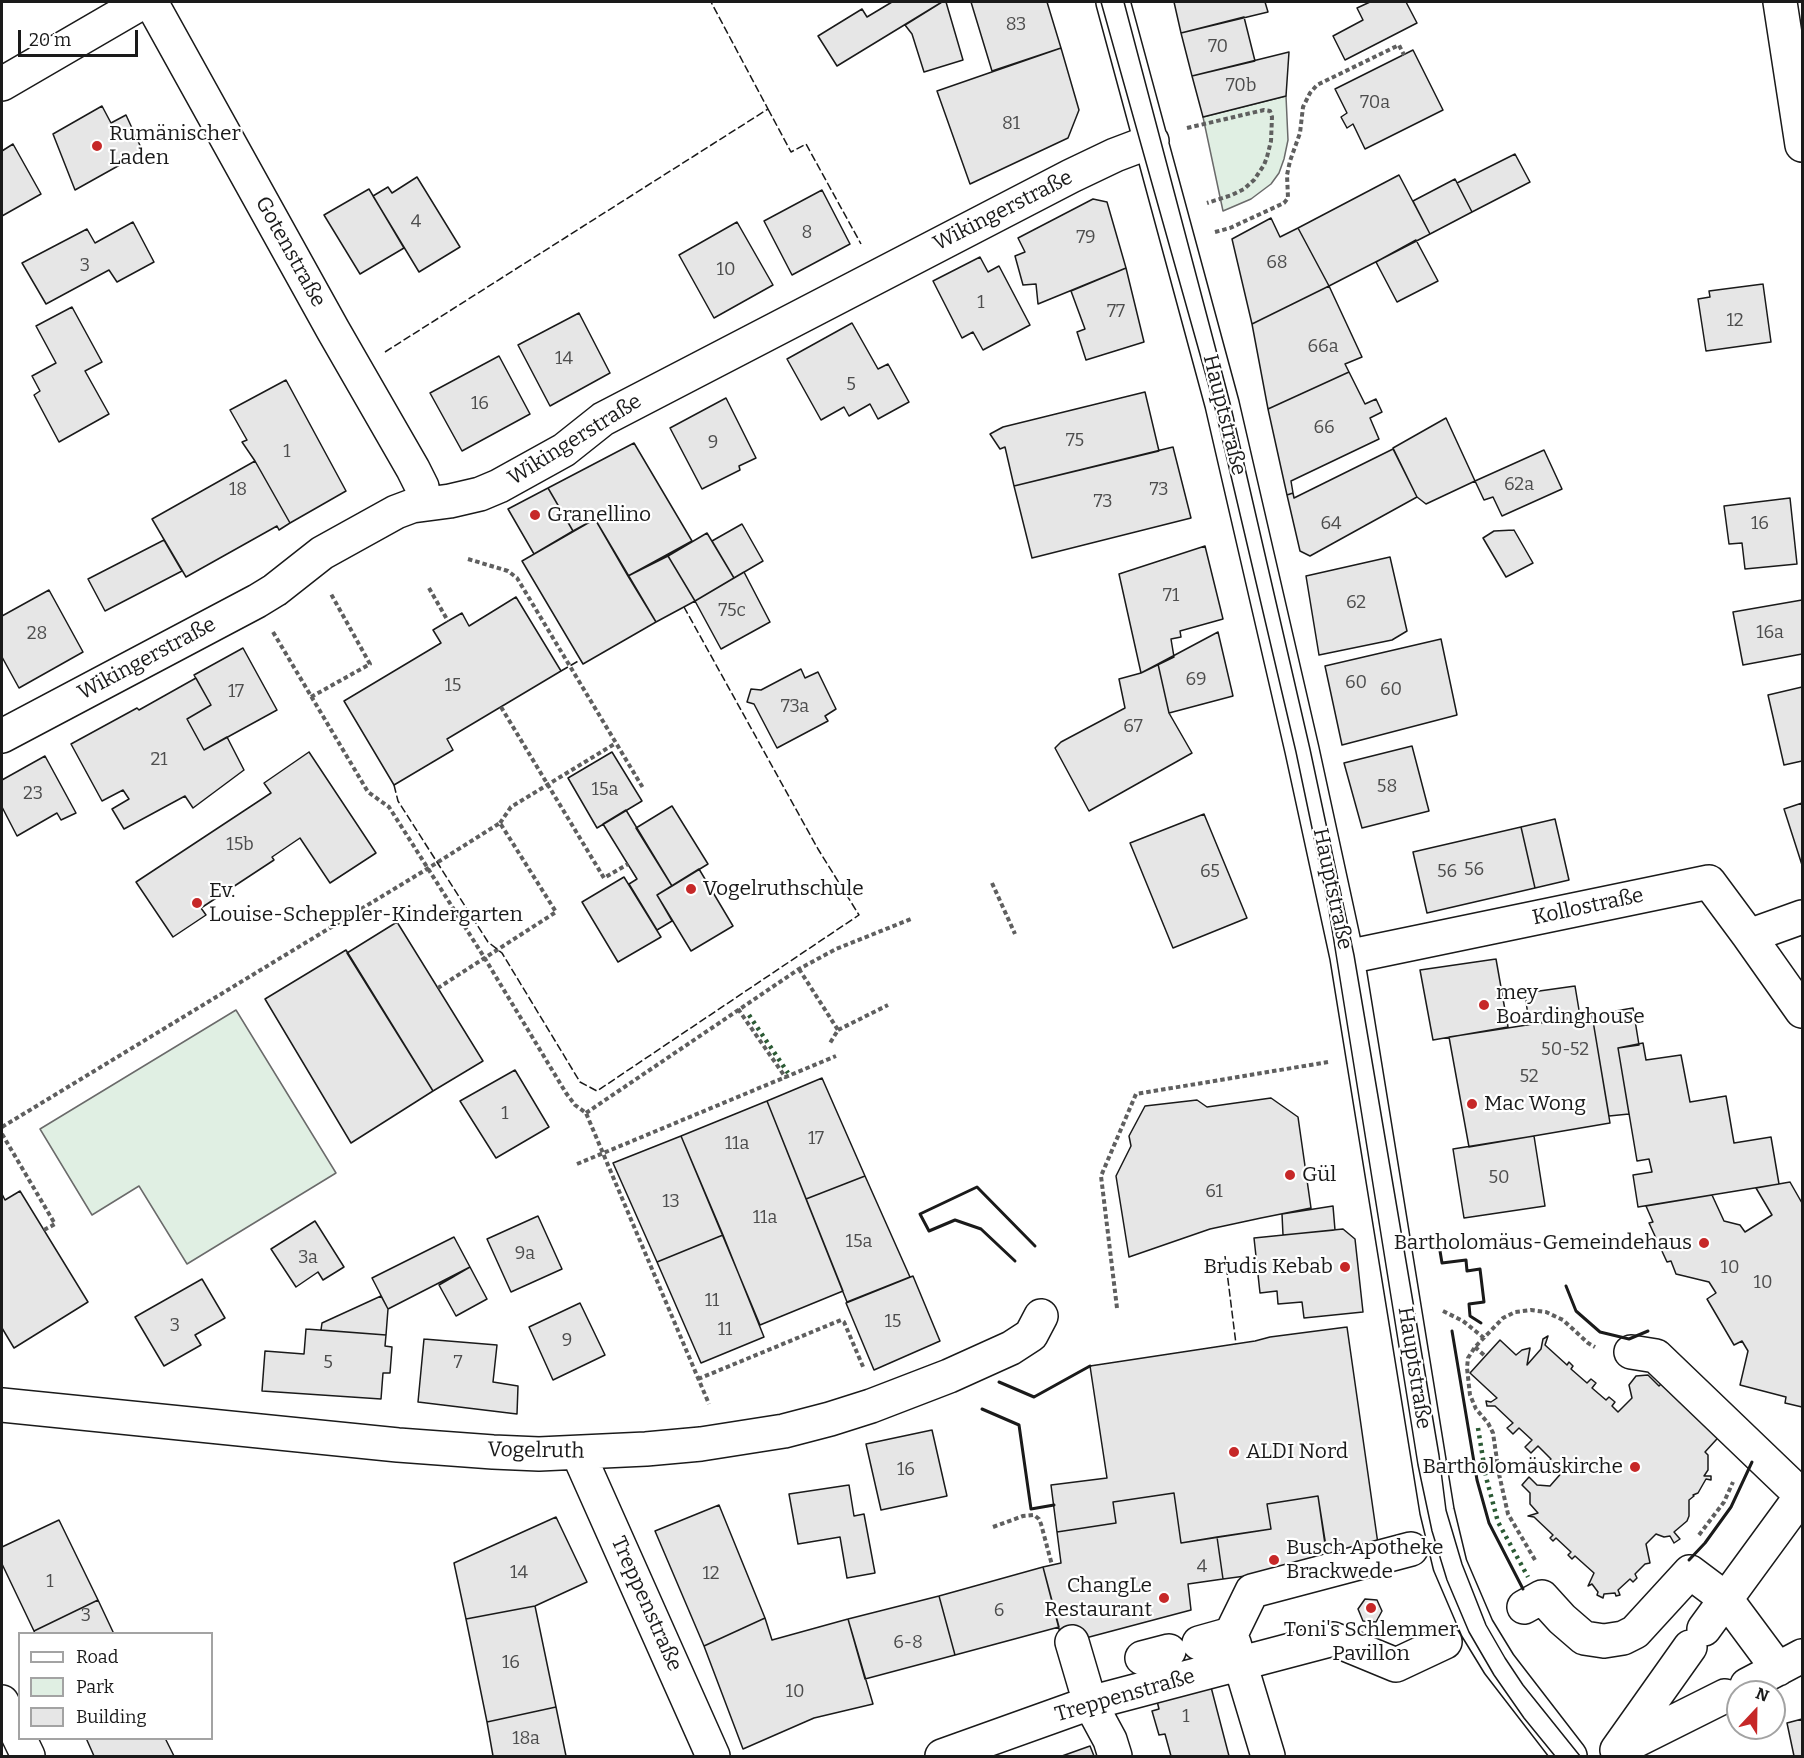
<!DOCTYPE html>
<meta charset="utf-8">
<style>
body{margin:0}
#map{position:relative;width:1804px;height:1758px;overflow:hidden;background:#fff;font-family:Bitter,serif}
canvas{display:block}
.frame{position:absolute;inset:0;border:3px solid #1a1a1a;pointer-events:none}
.legend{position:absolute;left:18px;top:1632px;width:195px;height:108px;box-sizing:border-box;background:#fff;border:2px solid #a3a3a3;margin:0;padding:8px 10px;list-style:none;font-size:18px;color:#1a1a1a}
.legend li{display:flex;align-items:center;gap:12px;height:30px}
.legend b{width:30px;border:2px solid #a3a3a3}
.north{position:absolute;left:1726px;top:1680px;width:60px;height:60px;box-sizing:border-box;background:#fff;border:2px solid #a3a3a3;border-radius:50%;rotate:22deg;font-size:16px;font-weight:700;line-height:24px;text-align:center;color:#1a1a1a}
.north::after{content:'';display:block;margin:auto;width:21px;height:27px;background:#c62828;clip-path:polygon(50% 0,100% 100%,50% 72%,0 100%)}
.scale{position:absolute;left:18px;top:30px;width:120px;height:27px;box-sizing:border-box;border:3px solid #1a1a1a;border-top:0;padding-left:8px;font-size:18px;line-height:21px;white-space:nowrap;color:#1a1a1a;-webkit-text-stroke:4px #fff;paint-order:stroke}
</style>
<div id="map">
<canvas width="1804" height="1758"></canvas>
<div class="frame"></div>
<ul class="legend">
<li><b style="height:8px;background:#fff"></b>Road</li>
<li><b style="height:16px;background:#e0efe3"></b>Park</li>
<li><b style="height:16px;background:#e6e6e6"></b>Building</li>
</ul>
<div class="north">N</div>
<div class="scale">20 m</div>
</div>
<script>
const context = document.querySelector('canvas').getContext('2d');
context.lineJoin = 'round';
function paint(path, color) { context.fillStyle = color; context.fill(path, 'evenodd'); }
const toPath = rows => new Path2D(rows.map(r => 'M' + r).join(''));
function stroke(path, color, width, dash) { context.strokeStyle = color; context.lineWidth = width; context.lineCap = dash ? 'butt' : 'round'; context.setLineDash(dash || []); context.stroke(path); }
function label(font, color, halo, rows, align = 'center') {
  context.font = font + ' Bitter,serif'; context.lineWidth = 4.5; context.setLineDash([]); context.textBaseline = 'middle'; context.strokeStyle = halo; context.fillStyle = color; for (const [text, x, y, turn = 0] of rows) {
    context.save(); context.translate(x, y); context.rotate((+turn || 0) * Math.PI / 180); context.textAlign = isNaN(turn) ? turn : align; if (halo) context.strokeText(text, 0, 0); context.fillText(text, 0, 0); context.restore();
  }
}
const green = toPath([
 [1286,96,1288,140,1284,159,1279,173,1271,184,1251,199,1223,211,1203,117,1286,96],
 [236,1010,336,1173,187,1264,139,1186,92,1215,40,1129,236,1010]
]);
paint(green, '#e0efe3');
stroke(green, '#6a6a6a', 1.5);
const building = toPath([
 [892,2,942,2,837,66,818,36,862,9,867,17,892,2],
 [942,2,946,2,963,60,924,72,912,34,905,25,942,2],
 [971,2,1047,2,1061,48,992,71,971,2],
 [1174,2,1265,2,1268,12,1181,33,1174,2],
 [1370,2,1406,2,1417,23,1345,60,1333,36,1363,20,1357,8,1370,2],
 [1244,17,1255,61,1192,76,1181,33,1244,17],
 [1061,48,1079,110,1068,138,970,184,937,91,1061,48],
 [1413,50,1443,110,1365,149,1353,124,1347,128,1341,117,1347,113,1335,89,1413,50],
 [1289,52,1286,96,1203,117,1192,76,1289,52],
 [102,106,111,123,126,115,143,152,75,190,53,134,102,106],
 [13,144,41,194,2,216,2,151,13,144],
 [1515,154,1530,182,1472,212,1457,183,1515,154],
 [1399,175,1430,234,1329,286,1298,228,1399,175],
 [417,177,460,247,419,272,373,196,388,187,392,193,417,177],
 [1455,179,1472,212,1430,234,1413,201,1455,179],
 [369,189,404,248,360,274,324,215,369,189],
 [822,190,850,244,792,275,764,221,822,190],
 [1093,199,1107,202,1126,268,1038,304,1036,284,1023,285,1015,256,1025,252,1018,238,1093,199],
 [1271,218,1280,237,1298,228,1329,286,1252,324,1232,239,1271,218],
 [133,222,154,262,117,282,109,270,46,304,22,263,87,229,95,243,133,222],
 [737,222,773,285,714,318,679,255,737,222],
 [1416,240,1438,281,1397,302,1376,262,1416,240],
 [980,257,988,272,999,266,1030,325,983,350,973,332,962,338,933,281,980,257],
 [1126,268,1144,342,1086,360,1077,332,1085,329,1071,291,1126,268],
 [1763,284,1771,342,1706,351,1698,299,1710,297,1709,291,1763,284],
 [1329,286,1362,357,1345,364,1349,372,1268,409,1252,324,1329,286],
 [72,307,102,362,85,371,109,414,59,442,34,395,40,391,32,376,56,363,36,326,72,307],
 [579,313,610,373,550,406,518,345,579,313],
 [852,323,878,369,888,364,909,402,878,419,870,404,849,416,844,407,821,420,787,359,852,323],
 [499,356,530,414,462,451,430,393,499,356],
 [1349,372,1365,404,1376,399,1382,412,1370,418,1379,439,1291,481,1293,493,1287,495,1268,409,1349,372],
 [286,380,346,491,290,523,255,461,242,442,247,440,230,410,286,380],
 [1145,392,1159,451,1014,486,1005,447,1000,449,990,434,1003,427,1145,392],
 [726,398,756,458,739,466,740,470,702,489,670,428,726,398],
 [1446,418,1475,481,1426,504,1417,497,1393,448,1446,418],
 [634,443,692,541,628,576,595,519,573,531,548,488,634,443],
 [1173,447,1191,518,1032,558,1014,486,1173,447],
 [1393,449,1417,497,1310,556,1300,551,1287,495,1293,493,1294,498,1393,449],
 [1544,450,1562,489,1502,516,1493,497,1484,500,1475,481,1544,450],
 [255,461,290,523,279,530,277,526,186,577,152,519,255,461],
 [548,488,573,531,534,554,508,509,548,488],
 [1790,498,1797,564,1745,569,1742,543,1729,544,1724,506,1790,498],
 [595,519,656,622,583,664,522,561,595,519],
 [742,524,763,561,734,578,712,541,742,524],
 [1514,530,1533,563,1506,577,1483,538,1494,531,1514,530],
 [707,533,734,578,695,601,668,556,707,533],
 [164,540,182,571,105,611,88,579,164,540],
 [1205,546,1223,619,1180,631,1181,637,1171,639,1174,657,1141,673,1119,574,1205,546],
 [668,556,695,601,656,622,628,576,668,556],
 [1390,557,1407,631,1392,640,1319,655,1306,576,1390,557],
 [744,572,770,622,721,649,695,601,744,572],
 [49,590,83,652,19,688,2,657,2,616,49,590],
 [516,597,561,671,447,739,453,750,394,785,344,701,441,643,433,630,448,621,462,613,469,626,516,597],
 [1802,600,1802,654,1743,665,1733,612,1802,600],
 [1218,632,1233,696,1169,713,1158,664,1218,632],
 [1441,639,1457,715,1342,745,1325,666,1441,639],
 [243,648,277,710,204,750,187,719,211,705,194,675,243,648],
 [1158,664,1169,713,1192,753,1089,811,1055,748,1061,742,1125,708,1119,679,1141,673,1158,664],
 [801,669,805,678,818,672,836,709,825,716,828,721,777,748,754,704,747,702,751,689,761,690,801,669],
 [196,678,211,705,187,719,204,750,227,737,244,770,193,808,185,796,124,829,112,809,129,799,123,790,102,801,71,744,137,708,139,710,196,678],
 [1802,687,1802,761,1784,765,1768,695,1802,687],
 [1412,746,1429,811,1362,828,1344,763,1412,746],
 [309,752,376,853,330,883,300,838,272,857,274,860,201,908,206,915,173,937,136,882,271,793,264,783,309,752],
 [612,752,642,801,597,828,568,778,612,752],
 [45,756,76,813,61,820,57,813,17,836,2,807,2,780,45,756],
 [1802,803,1802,865,1784,809,1802,803],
 [672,806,708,864,672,886,636,828,672,806],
 [626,810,672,886,657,895,672,921,657,930,629,884,637,879,603,824,626,810],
 [1204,814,1247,918,1173,948,1130,843,1204,814],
 [1555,819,1569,880,1535,888,1521,827,1555,819],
 [1521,827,1535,888,1427,913,1413,852,1521,827],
 [699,869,733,926,691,951,657,895,699,869],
 [624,877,661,937,618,962,582,902,624,877],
 [397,922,483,1061,433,1091,347,953,397,922],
 [346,950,433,1091,351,1143,265,999,346,950],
 [1496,959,1508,1027,1433,1040,1420,970,1496,959],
 [1575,986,1580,1016,1529,1024,1525,993,1575,986],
 [1633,1008,1639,1045,1618,1048,1629,1114,1609,1116,1592,1015,1633,1008],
 [1592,1015,1610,1123,1469,1147,1449,1037,1592,1015],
 [1643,1043,1646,1060,1681,1055,1690,1102,1726,1096,1734,1143,1771,1137,1779,1184,1638,1207,1633,1175,1652,1172,1649,1159,1637,1161,1618,1048,1643,1043],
 [515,1070,549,1127,496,1158,460,1101,515,1070],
 [822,1078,865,1176,806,1199,767,1101,822,1078],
 [1271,1098,1298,1117,1311,1208,1261,1218,1210,1229,1129,1257,1116,1176,1131,1146,1129,1136,1145,1106,1197,1100,1207,1107,1271,1098],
 [767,1101,843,1291,760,1325,681,1136,767,1101],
 [681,1136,723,1235,657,1262,613,1163,681,1136],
 [1534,1136,1545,1206,1464,1218,1453,1149,1534,1136],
 [865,1176,910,1277,847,1302,806,1199,865,1176],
 [1790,1182,1802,1203,1802,1407,1785,1403,1786,1397,1740,1385,1748,1351,1742,1341,1734,1345,1707,1299,1716,1293,1709,1282,1676,1274,1671,1261,1667,1262,1649,1223,1653,1222,1646,1206,1712,1195,1724,1221,1740,1225,1745,1232,1772,1215,1756,1188,1790,1182],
 [20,1191,88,1302,14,1348,2,1328,2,1194,5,1200,20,1191],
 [1333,1206,1335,1230,1283,1235,1282,1214,1333,1206],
 [538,1216,562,1269,511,1292,487,1239,538,1216],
 [315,1221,344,1267,323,1280,318,1272,296,1287,271,1249,315,1221],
 [1343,1229,1355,1239,1363,1312,1304,1318,1302,1302,1278,1304,1277,1291,1260,1293,1254,1238,1343,1229],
 [723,1235,764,1337,701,1363,657,1262,723,1235],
 [454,1237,470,1267,388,1309,372,1278,454,1237],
 [470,1267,487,1299,456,1316,439,1285,470,1267],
 [913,1276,940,1341,874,1370,846,1303,913,1276],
 [202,1279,225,1318,195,1335,201,1345,164,1366,135,1317,202,1279],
 [381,1296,388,1309,386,1335,321,1330,322,1323,381,1296],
 [580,1303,605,1355,553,1380,529,1327,580,1303],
 [1347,1327,1379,1551,1328,1559,1318,1496,1267,1504,1271,1529,1181,1543,1174,1493,1113,1502,1116,1523,1057,1532,1051,1485,1107,1478,1090,1366,1255,1341,1270,1337,1347,1327],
 [306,1329,386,1335,385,1346,392,1347,390,1373,383,1373,381,1399,262,1391,265,1351,304,1354,306,1329],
 [1548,1336,1545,1345,1567,1365,1569,1362,1573,1366,1571,1369,1587,1383,1591,1379,1596,1383,1592,1388,1606,1400,1609,1397,1615,1402,1612,1406,1618,1412,1632,1398,1629,1385,1636,1376,1648,1375,1659,1386,1662,1383,1726,1429,1705,1452,1708,1455,1708,1470,1704,1476,1711,1476,1711,1480,1706,1479,1698,1493,1693,1495,1694,1496,1689,1500,1689,1516,1687,1521,1674,1532,1680,1539,1674,1543,1670,1536,1664,1537,1656,1534,1646,1544,1650,1563,1645,1564,1635,1574,1637,1578,1633,1582,1630,1579,1618,1590,1620,1595,1616,1596,1615,1593,1604,1594,1603,1598,1597,1595,1598,1592,1592,1584,1588,1586,1594,1573,1575,1556,1572,1559,1568,1555,1571,1552,1556,1538,1553,1541,1550,1538,1553,1535,1534,1517,1528,1516,1538,1513,1530,1504,1530,1493,1522,1485,1529,1477,1537,1485,1550,1486,1564,1470,1558,1464,1554,1469,1547,1463,1551,1459,1538,1446,1531,1453,1525,1447,1532,1440,1519,1428,1513,1434,1507,1428,1513,1423,1495,1406,1487,1406,1486,1401,1491,1402,1497,1398,1470,1373,1500,1340,1516,1355,1522,1350,1530,1348,1527,1365,1541,1349,1543,1339,1548,1336],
 [424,1339,497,1345,493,1382,518,1386,517,1414,418,1402,424,1339],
 [932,1430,947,1496,881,1510,866,1444,932,1430],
 [849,1485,854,1516,864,1514,875,1573,847,1578,840,1537,798,1544,789,1494,849,1485],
 [1174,1493,1181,1543,1217,1537,1223,1579,1188,1584,1191,1610,1063,1644,1043,1567,1061,1563,1057,1532,1116,1523,1113,1502,1174,1493],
 [1318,1496,1328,1565,1223,1579,1217,1537,1271,1529,1267,1504,1318,1496],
 [719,1505,765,1618,704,1646,655,1531,719,1505],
 [556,1517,587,1582,535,1606,466,1619,454,1563,556,1517],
 [59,1520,98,1600,34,1631,2,1564,2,1547,59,1520],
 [1043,1567,1059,1627,955,1655,939,1596,1043,1567],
 [939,1596,955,1655,865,1679,848,1619,939,1596],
 [1365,1599,1377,1600,1382,1611,1376,1622,1363,1621,1358,1609,1365,1599],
 [98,1600,114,1634,35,1634,34,1631,98,1600],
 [535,1606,556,1707,487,1722,466,1619,535,1606],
 [765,1618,772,1640,848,1619,873,1704,814,1718,743,1749,704,1646,765,1618],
 [1211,1687,1229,1756,1171,1756,1165,1734,1159,1735,1152,1711,1159,1709,1157,1701,1211,1687],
 [556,1707,566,1756,493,1756,487,1722,556,1707],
 [1802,1719,1802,1756,1794,1756,1787,1723,1802,1719],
 [86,1738,165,1738,174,1756,94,1756,86,1738],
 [1090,1746,1094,1756,1062,1756,1090,1746]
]);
paint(building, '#e6e6e6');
stroke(building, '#1a1a1a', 1.5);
const minor = toPath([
 [151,2,333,330,413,469,422,487,425,504],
 [1113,2,1222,404,1302,750,1347,957,1437,1511,1450,1565,1477,1628,1499,1664,1570,1756],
 [1780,2,1802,145],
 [2,84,143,2],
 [2,736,257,601,275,590,322,553,396,512,412,506,450,501,480,494,499,486,564,450,603,419,1071,176,1115,155,1152,141],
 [1749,936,1802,917],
 [1347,957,1709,882,1749,936,1802,1011],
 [1631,1352,1656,1356,1802,1496],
 [2,1405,398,1445,493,1452,539,1454,646,1449,701,1444,784,1431,830,1419,871,1406,949,1376,1011,1348,1031,1335,1041,1316],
 [578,1453,713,1756],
 [1524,1607,1542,1597,1562,1619,1584,1638,1604,1641,1623,1638,1635,1632,1690,1572,1726,1599,1778,1669],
 [1704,1629,1802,1495],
 [1072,1642,1090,1703,1110,1740,1115,1756],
 [1199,1643,1231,1634,1252,1591,1411,1549],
 [1234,1643,1268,1756],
 [1142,1658,1169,1651],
 [1747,1685,1802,1656],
 [2,1702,28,1756],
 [1621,1748,1725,1696],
 [1617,1750,1690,1647],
 [942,1756,1090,1703,1333,1639,1396,1665,1445,1642]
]);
stroke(minor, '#1a1a1a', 36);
stroke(toPath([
 [1187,128,1264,110,1270,111,1272,117,1271,141,1267,157,1264,165,1254,180,1244,189,1232,195,1207,203],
 [1215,232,1230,228,1284,203,1288,198,1287,175,1290,161,1300,133,1303,107,1310,93,1317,85,1399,45,1404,55],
 [468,559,508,571,517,578,643,788],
 [429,588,448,621],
 [273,632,368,792,389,807,484,957,566,1093,575,1105,586,1113,709,1404],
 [311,697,370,664,331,594],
 [501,707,604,878,628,864],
 [500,823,511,807,616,743],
 [992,883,1015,934],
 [799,969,838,1030,830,1043],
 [738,1009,786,1078],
 [838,1030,888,1005],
 [586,1113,799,969,836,949,911,919],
 [2,1127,427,869,500,823,556,912,438,988],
 [2,1134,55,1224,44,1230],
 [577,1164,836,1056],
 [1117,1308,1101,1176,1136,1094,1328,1062],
 [1443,1311,1463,1321,1484,1338],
 [1475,1347,1485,1356],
 [698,1379,841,1320,844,1322,864,1369],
 [993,1527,1023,1516,1034,1515,1039,1519,1041,1524,1052,1565],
 [1699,1535,1724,1502,1733,1482],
 [1535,1560,1508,1514,1499,1474,1493,1433,1488,1423,1476,1409,1470,1395,1467,1368,1468,1358,1475,1347,1503,1318,1515,1312,1531,1310,1546,1312,1563,1320,1588,1343,1595,1347]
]), '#5f5f5f', 4, [4.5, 3]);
stroke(minor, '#fff', 33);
stroke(toPath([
 [1101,2,1215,408,1296,752,1328,904,1418,1465,1432,1531,1447,1580,1469,1632,1494,1675,1524,1718,1555,1756],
 [1124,2,1230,403,1310,749,1354,955,1439,1455,1446,1510,1462,1564,1486,1625,1505,1658,1523,1685,1580,1756]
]), '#1a1a1a', 1.5);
stroke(toPath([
 [749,1015,788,1073],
 [1478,1428,1486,1477,1498,1522,1528,1577]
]), '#2b5a34', 4.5, [3, 4.5]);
stroke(toPath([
 [768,109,791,152,806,144,861,244],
 [385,352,768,109,711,2],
 [561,671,580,660],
 [394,785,398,801,488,942,502,953,580,1082,597,1091,859,915,818,849,684,607],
 [1225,1256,1236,1344]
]), '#1a1a1a', 1.5, [8, 3]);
stroke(toPath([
 [1439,1245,1442,1263,1466,1260,1467,1271,1480,1269,1484,1302,1469,1304,1470,1316,1481,1323],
 [1015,1261,981,1229,955,1220,929,1231,920,1214,977,1187,1035,1246],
 [1566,1286,1576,1311,1600,1332,1629,1339,1648,1331],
 [1452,1331,1477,1480,1489,1523,1523,1589],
 [999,1382,1034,1397,1090,1366],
 [982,1409,1019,1425,1031,1509,1054,1505],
 [1689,1560,1705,1543,1731,1507,1752,1462]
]), '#1a1a1a', 3);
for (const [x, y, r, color] of [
 [97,146,6,"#c62828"],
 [535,515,6,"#c62828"],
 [691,889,6,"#c62828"],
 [197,903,6,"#c62828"],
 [1484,1005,6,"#c62828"],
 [1472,1104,6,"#c62828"],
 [1290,1175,6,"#c62828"],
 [1704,1243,6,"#c62828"],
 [1345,1267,6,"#c62828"],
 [1234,1452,6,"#c62828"],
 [1635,1467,6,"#c62828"],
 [1274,1560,6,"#c62828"],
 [1164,1598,6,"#c62828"],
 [1371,1608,6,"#c62828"]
]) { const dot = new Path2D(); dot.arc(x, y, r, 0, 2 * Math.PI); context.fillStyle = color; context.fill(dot); stroke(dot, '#fff', 2); }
label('18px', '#4d4d4d', null, [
 ["83",1016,25],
 ["70",1218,47],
 ["70b",1241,86],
 ["70a",1375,103],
 ["81",1011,124],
 ["4",416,222],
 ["8",807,233],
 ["79",1086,238],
 ["68",1277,263],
 ["3",85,266],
 ["10",726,270],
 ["1",981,303],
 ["77",1116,312],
 ["12",1735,321],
 ["66a",1323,347],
 ["14",564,359],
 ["5",851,385],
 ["16",480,404],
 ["66",1324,428],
 ["75",1075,441],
 ["9",713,443],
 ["1",287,452],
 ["62a",1519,485],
 ["18",238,490],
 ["73",1159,490],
 ["73",1103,502],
 ["64",1331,524],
 ["16",1760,524],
 ["71",1171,596],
 ["62",1356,603],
 ["75c",732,611],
 ["16a",1770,633],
 ["28",37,634],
 ["69",1196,680],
 ["60",1356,683],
 ["15",453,686],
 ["60",1391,690],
 ["17",236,692],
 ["73a",795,707],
 ["67",1133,727],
 ["21",159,760],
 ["58",1387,787],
 ["15a",605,790],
 ["23",33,794],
 ["15b",240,845],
 ["56",1474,870],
 ["65",1210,872],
 ["56",1447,872],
 ["50-52",1565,1050],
 ["52",1529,1077],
 ["1",505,1114],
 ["17",816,1139],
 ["11a",737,1144],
 ["50",1499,1178],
 ["61",1214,1192],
 ["13",671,1202],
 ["11a",765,1218],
 ["15a",859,1242],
 ["9a",525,1254],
 ["3a",308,1258],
 ["10",1730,1268],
 ["10",1763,1283],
 ["11",712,1301],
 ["15",893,1322],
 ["3",175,1326],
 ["11",725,1330],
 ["9",567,1341],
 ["5",328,1363],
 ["7",458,1363],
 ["16",906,1470],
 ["4",1202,1567],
 ["14",519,1573],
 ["12",711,1574],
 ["1",50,1582],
 ["6",999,1611],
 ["3",86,1616],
 ["6-8",908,1643],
 ["16",511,1663],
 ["10",795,1692],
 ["1",1186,1717],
 ["18a",526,1739]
]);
label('21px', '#1a1a1a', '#fff', [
 ["Rumänischer",109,134],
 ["Laden",109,158],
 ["Granellino",547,515],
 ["Vogelruthschule",703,889],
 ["Ev.",209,891],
 ["Louise-Scheppler-Kindergarten",209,915],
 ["mey",1496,993],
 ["Boardinghouse",1496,1017],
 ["Mac Wong",1484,1104],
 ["Gül",1302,1175],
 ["Bartholomäus-Gemeindehaus",1692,1243,"right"],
 ["Brudis Kebab",1333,1267,"right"],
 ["ALDI Nord",1246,1452],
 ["Bartholomäuskirche",1623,1467,"right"],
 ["Busch Apotheke",1286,1548],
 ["Brackwede",1286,1572],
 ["ChangLe",1152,1586,"right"],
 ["Restaurant",1152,1610,"right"],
 ["Toni's Schlemmer",1371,1630,"center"],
 ["Pavillon",1371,1654,"center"]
], 'left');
label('21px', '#1a1a1a', '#fff', [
 ["Wikingerstraße",1003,211,-27],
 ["Gotenstraße",290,252,61],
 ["Hauptstraße",1224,415,76],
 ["Wikingerstraße",575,440,-32],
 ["Wikingerstraße",147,659,-28],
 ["Hauptstraße",1332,889,78],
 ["Kollostraße",1588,907,-12],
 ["Hauptstraße",1414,1368,81],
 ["Vogelruth",536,1451,1],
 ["Treppenstraße",646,1604,66],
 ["Treppenstraße",1125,1696,-16]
]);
</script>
